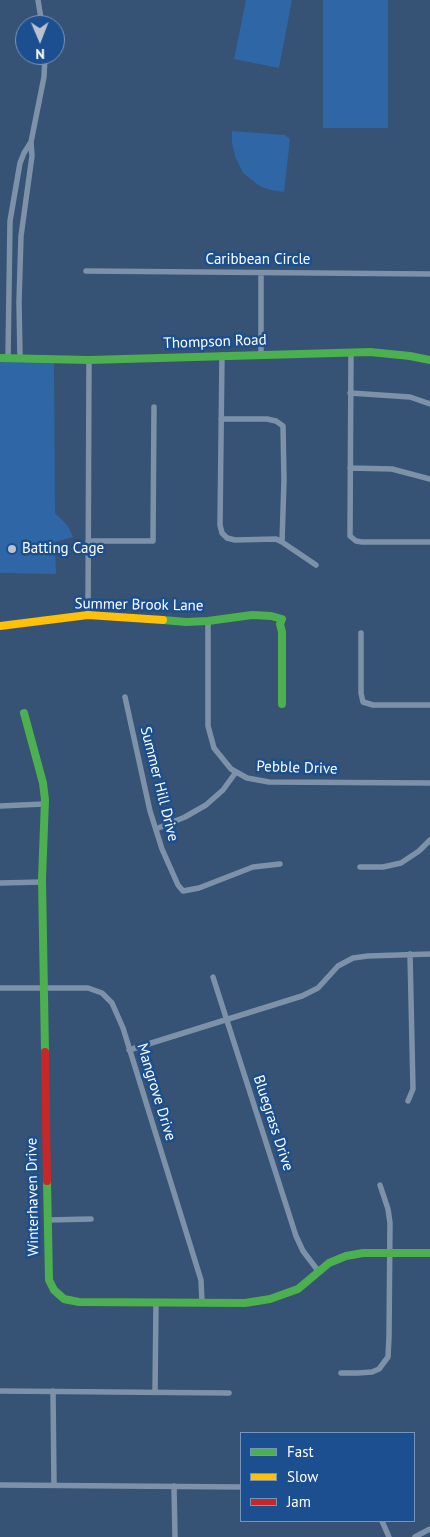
<!DOCTYPE html>
<style>
body{margin:0}
#map{position:relative;width:430px;height:1537px;overflow:hidden;background:#365274;font-family:"PT Sans",sans-serif}
canvas{display:block}
.legend{position:absolute;left:240px;top:1432px;width:175px;height:90px;box-sizing:border-box;background:#1b4f8f;border:1px solid #7695bc;margin:0;padding:6px 9px;list-style:none;font-size:15px;color:#fff}
.legend li{display:flex;align-items:center;gap:10px;height:25px}
.legend b{width:25px;border:1px solid #7695bc}
.north{position:absolute;left:15px;top:15px;width:50px;height:50px;box-sizing:border-box;background:#1b4f8f;border:1px solid #7695bc;border-radius:50%;rotate:179deg;font-size:14px;font-weight:700;line-height:20px;text-align:center;color:#fff}
.north::after{content:'';display:block;margin:auto;width:18px;height:22px;background:#b9c2ce;clip-path:polygon(50% 0,100% 100%,50% 72%,0 100%)}
</style>
<div id="map">
<canvas width="430" height="1537"></canvas>
<ul class="legend">
<li><b style="height:6px;background:#4caf50"></b>Fast</li>
<li><b style="height:6px;background:#ffc107"></b>Slow</li>
<li><b style="height:6px;background:#c62828"></b>Jam</li>
</ul>
<div class="north">N</div>
</div>
<script>
const context = document.querySelector('canvas').getContext('2d');
context.lineJoin = 'round';
function paint(path, color) { context.fillStyle = color; context.fill(path, 'evenodd'); }
const toPath = rows => new Path2D(rows.map(r => 'M' + r).join(''));
function stroke(path, color, width, dash) { context.strokeStyle = color; context.lineWidth = width; context.lineCap = dash ? 'butt' : 'round'; context.setLineDash(dash || []); context.stroke(path); }
function label(font, color, halo, rows, align = 'center') {
  context.font = font + ' "PT Sans",sans-serif'; context.lineWidth = 5; context.setLineDash([]); context.textBaseline = 'middle'; context.strokeStyle = halo; context.fillStyle = color; for (const [text, x, y, turn = 0] of rows) {
    context.save(); context.translate(x, y); context.rotate((+turn || 0) * Math.PI / 180); context.textAlign = isNaN(turn) ? turn : align; if (halo) context.strokeText(text, 0, 0); context.fillText(text, 0, 0); context.restore();
  }
}
paint(toPath([
 [246,0,292,0,279,68,234,59],
 [323,0,388,0,388,128,323,128],
 [232,131,285,135,290,139,284,192,271,190,261,187,243,173,235,156,232,143],
 [0,361,54,362,55,513,68,526,73,537,55,542,56,574,0,573]
]), '#2f66a5');
stroke(toPath([
 [38,0,42,25],
 [86,271,430,274],
 [351,352,350,536,356,541,362,542,430,542],
 [261,354,261,273],
 [222,355,220,525,222,533,227,538,235,540,276,539,282,542,316,565],
 [8,358,10,221,20,163,24,153,31,142],
 [20,358,19,302,21,236,32,156,31,142,44,77,45,55],
 [350,393,410,397,430,404],
 [221,419,267,419,276,421,283,426,284,480,282,542],
 [350,468,392,469,430,479],
 [88,541,153,541,154,407],
 [88,615,89,360],
 [208,621,208,726,214,748,231,769,247,778,269,782,430,783],
 [361,633,361,693,363,702,373,705,430,705],
 [125,697,150,811,162,849,178,885,183,891,199,888,253,867,280,864],
 [0,806,44,804],
 [156,829,185,817,206,805,223,790,236,772],
 [360,867,383,867,401,863,419,851,430,840],
 [0,883,42,882],
 [213,977,296,1236,303,1251,319,1272],
 [0,988,88,988,102,993,112,1003,123,1028,201,1280,202,1303],
 [129,1050,302,996,318,988,338,966,353,958,368,956,430,954],
 [408,1101,413,1089,410,954],
 [48,1220,91,1219],
 [341,1373,358,1373,372,1372,379,1369,388,1357,389,1337,390,1223,388,1209,380,1185],
 [0,1391,229,1393],
 [53,1391,54,1484],
 [155,1392,156,1303],
 [0,1485,241,1487],
 [174,1486,175,1537],
 [382,1521,389,1537],
 [415,1537,430,1529]
]), '#7d92a8', 5.5);
stroke(toPath([
 [0,358,89,360,370,352,410,356,430,360],
 [163,620,186,622,208,621,252,615,271,616,282,619,280,624,282,632,282,704],
 [24,713,43,783,45,800,42,879,45,1052],
 [47,1181,49,1280,54,1290,64,1299,79,1302,245,1303,270,1299,298,1289,329,1263,346,1256,363,1253,430,1253]
]), '#4caf50', 8);
stroke(toPath([
 [0,626,88,615,163,620]
]), '#ffc107', 8);
stroke(toPath([
 [45,1052,47,1181]
]), '#c62828', 8);
for (const [x, y, r, color] of [
 [12,549,5,"#b9c2ce"]
]) { const dot = new Path2D(); dot.arc(x, y, r, 0, 2 * Math.PI); context.fillStyle = color; context.fill(dot); stroke(dot, '#1b4f8f', 2); }
label('15px', '#fff', '#1b4f8f', [
 ["Caribbean Circle",258,260],
 ["Thompson Road",215,342,-2],
 ["Summer Brook Lane",139,605,1],
 ["Pebble Drive",297,768,2],
 ["Summer Hill Drive",159,784,76],
 ["Mangrove Drive",156,1092,73],
 ["Bluegrass Drive",273,1123,72],
 ["Winterhaven Drive",33,1197,-91]
]);
label('15px', '#fff', '#1b4f8f', [
 ["Batting Cage",22,549]
], 'left');
</script>
